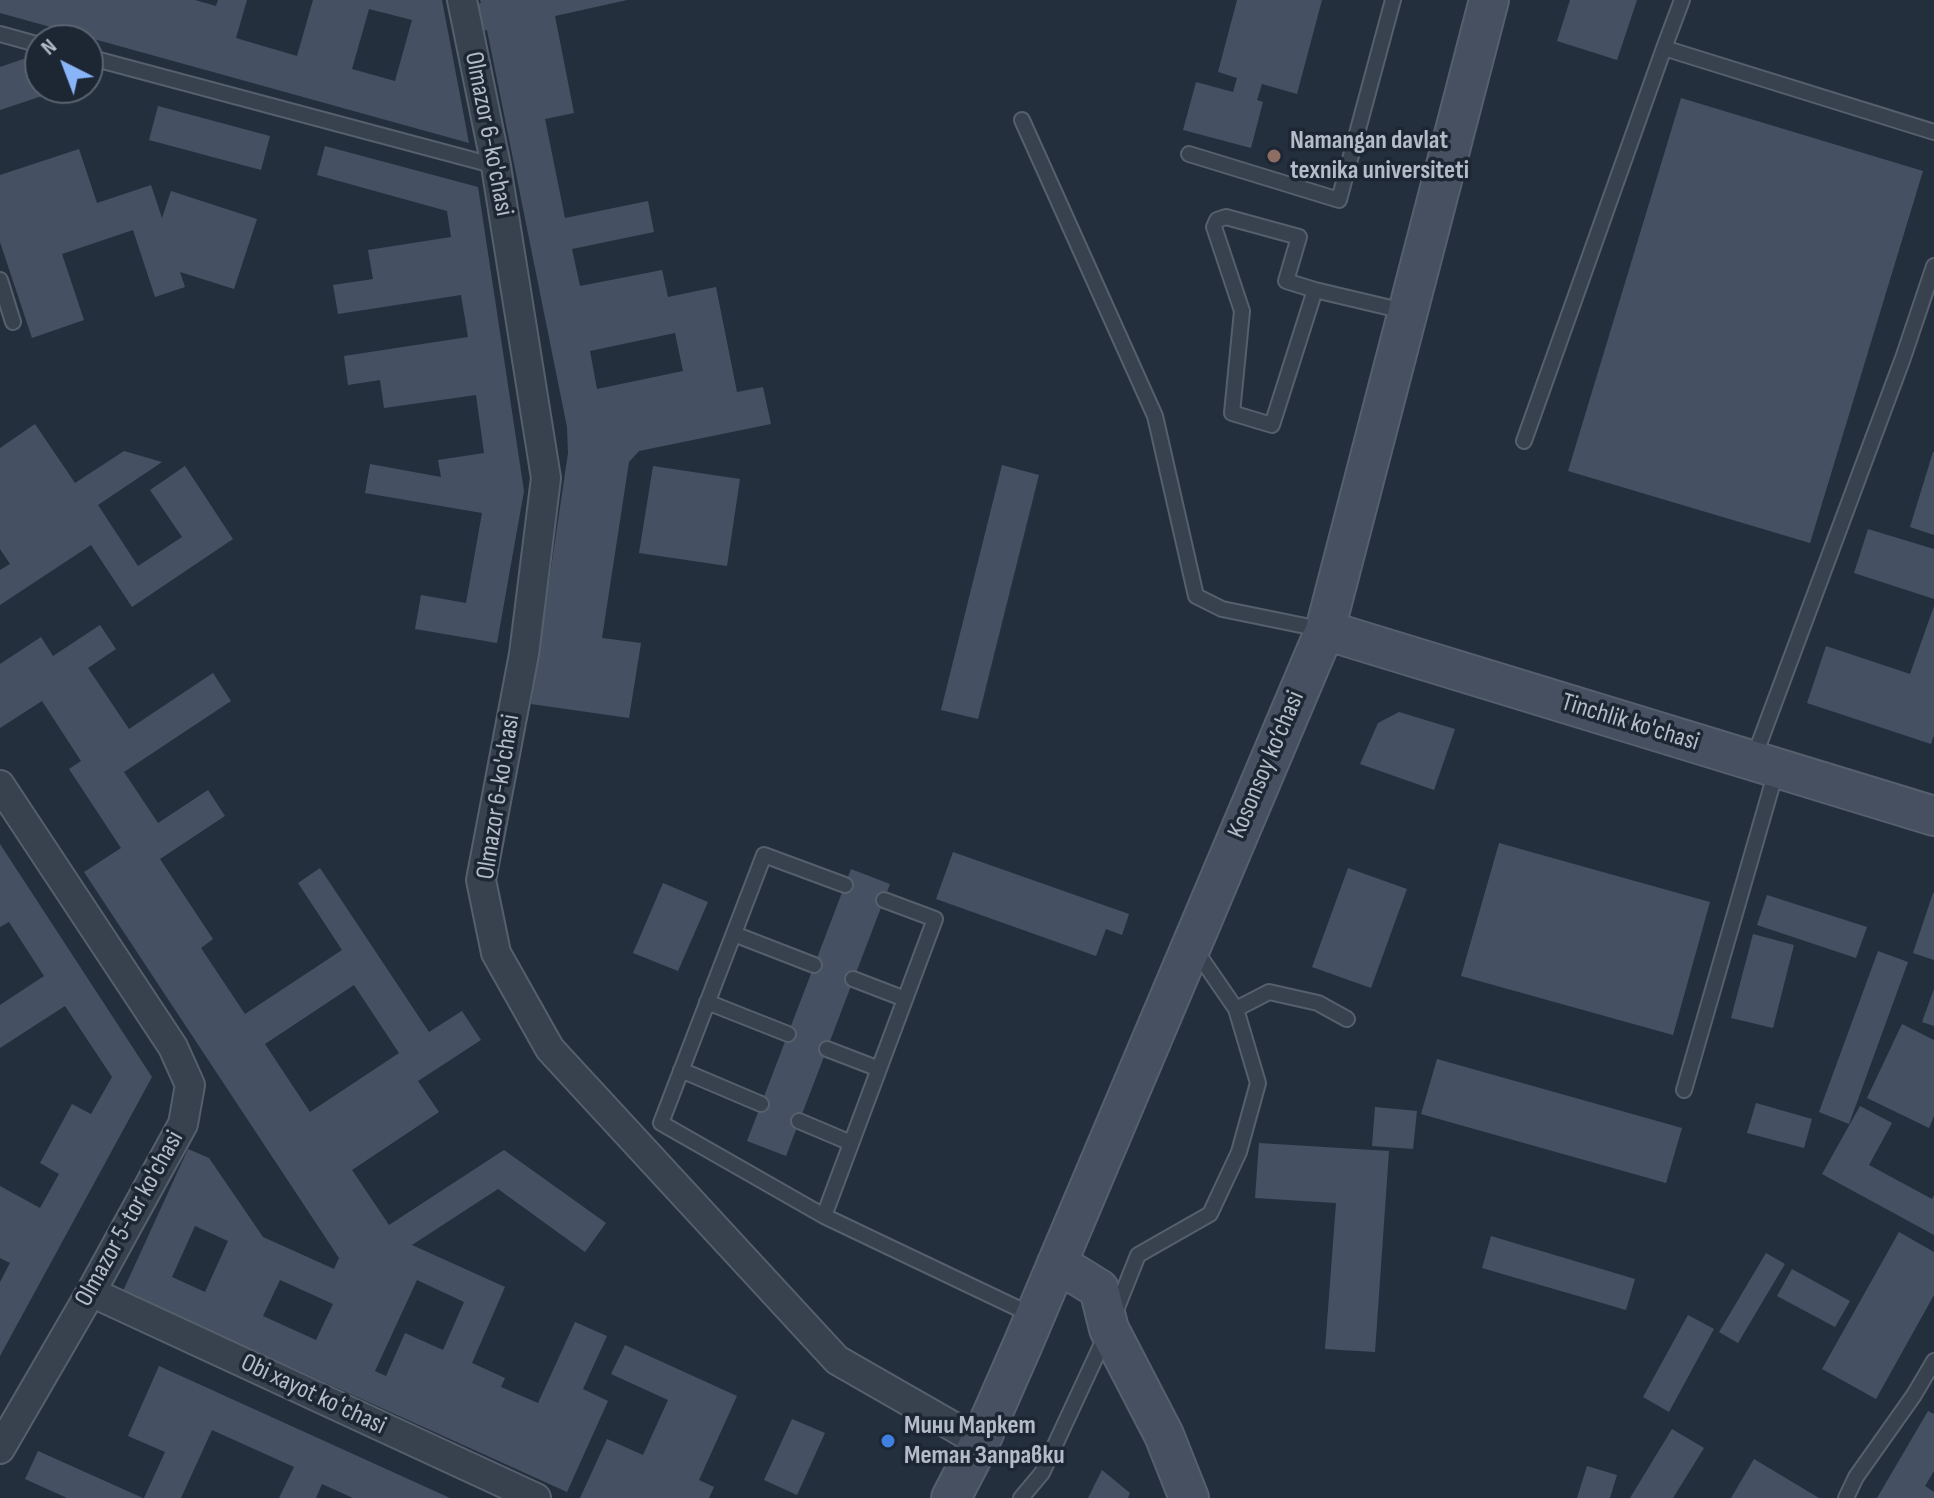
<!DOCTYPE html>
<meta charset="utf-8">
<style>
body{margin:0}
#map{position:relative;width:1934px;height:1498px;overflow:hidden;background:#242f3e;font-family:"Sofia Sans Condensed",sans-serif}
canvas{display:block}
.north{position:absolute;left:24px;top:24px;width:80px;height:80px;box-sizing:border-box;background:#1d2633;border:2px solid #59626f;border-radius:50%;rotate:318deg;font-size:22px;font-weight:700;line-height:32px;text-align:center;color:#b4bcc9}
.north::after{content:'';display:block;margin:auto;width:28px;height:36px;background:#8ab4f8;clip-path:polygon(50% 0,100% 100%,50% 72%,0 100%)}
</style>
<div id="map">
<canvas width="1934" height="1498"></canvas>
<div class="north">N</div>
</div>
<script>
const context = document.querySelector('canvas').getContext('2d');
context.lineJoin = 'round';
function paint(path, color) { context.fillStyle = color; context.fill(path, 'evenodd'); }
const toPath = rows => new Path2D(rows.map(r => 'M' + r).join(''));
function stroke(path, color, width, dash) { context.strokeStyle = color; context.lineWidth = width; context.lineCap = dash ? 'butt' : 'round'; context.setLineDash(dash || []); context.stroke(path); }
function label(font, color, halo, rows, align = 'center') {
  context.font = font + ' "Sofia Sans Condensed",sans-serif'; context.lineWidth = 7; context.setLineDash([]); context.textBaseline = 'middle'; context.strokeStyle = halo; context.fillStyle = color; for (const [text, x, y, turn = 0] of rows) {
    context.save(); context.translate(x, y); context.rotate((+turn || 0) * Math.PI / 180); context.textAlign = isNaN(turn) ? turn : align; if (halo) context.strokeText(text, 0, 0); context.fillText(text, 0, 0); context.restore();
  }
}
paint(toPath([
 [0,0,195,0,216,6,218,0,247,0,236,38,297,56,313,0,442,0,469,143,0,13],
 [369,9,412,20,395,81,352,69],
 [480,0,627,0,555,16,574,113,545,119,565,218,648,201,654,232,572,249,580,286,662,270,668,297,716,287,737,392,763,387,771,424,639,451,629,462,602,638,641,643,629,718,531,704,568,453,567,427,487,30,477,32,471,5,481,3],
 [675,333,683,371,597,389,590,351],
 [1237,0,1322,0,1297,94,1262,84,1257,100,1263,102,1251,148,1183,130,1196,82,1233,92,1237,78,1218,72],
 [1570,0,1637,0,1617,60,1557,41],
 [32,56,40,88,43,88,45,95,0,110,0,67],
 [1681,98,1923,171,1810,543,1568,471],
 [158,106,270,136,261,170,149,140],
 [325,146,478,187,524,491,497,643,415,629,421,595,466,603,482,513,365,493,370,464,441,477,438,460,484,453,476,395,384,408,380,380,348,385,344,356,468,337,461,295,338,314,333,285,373,279,368,250,451,237,447,211,317,175],
 [79,149,97,203,151,185,162,218,171,191,257,219,234,289,180,272,185,287,155,297,133,230,62,254,84,320,32,338,0,242,0,175],
 [35,424,75,483,124,451,162,462,98,505,138,566,182,537,150,490,185,466,233,539,132,607,91,545,0,605,0,570,10,564,0,549,0,448],
 [1933,452,1934,452,1934,535,1910,527],
 [1002,465,1039,475,978,719,941,710],
 [653,466,740,479,727,566,639,553],
 [1868,529,1934,549,1934,599,1854,573],
 [1934,606,1934,735,1931,744,1807,703,1826,646,1910,674],
 [100,625,116,649,88,668,129,729,213,673,231,701,124,772,158,823,208,790,225,816,160,859,213,939,201,948,245,1014,342,950,298,883,320,868,429,1032,462,1011,481,1040,418,1081,439,1112,352,1170,389,1225,504,1150,606,1223,585,1252,498,1189,412,1245,505,1287,472,1363,505,1378,501,1387,538,1403,575,1322,607,1336,583,1389,608,1401,567,1492,123,1291,188,1149,209,1158,263,1237,334,1269,339,1258,84,872,121,848,69,769,81,761,42,701,0,728,0,664,41,637,53,656],
 [354,985,399,1053,310,1112,265,1044],
 [195,1226,228,1241,205,1292,172,1277],
 [280,1280,333,1304,316,1340,263,1316],
 [417,1280,464,1302,443,1350,405,1333,386,1376,375,1371],
 [1399,712,1455,729,1434,790,1360,764,1378,723],
 [1499,843,1710,902,1673,1035,1461,976],
 [0,844,152,1077,0,1356,0,1282,10,1263,0,1258,0,1186,40,1208,59,1174,40,1163,72,1104,91,1114,112,1077,65,1006,0,1048,0,1005,44,976,9,922,0,927],
 [953,852,1129,914,1122,935,1106,929,1096,956,936,899],
 [1348,868,1407,889,1371,988,1312,967],
 [851,869,890,884,786,1156,747,1141],
 [663,883,708,902,678,971,633,953],
 [1933,893,1934,893,1934,960,1913,953],
 [1767,895,1867,927,1856,958,1757,925],
 [1753,934,1794,945,1773,1028,1731,1018],
 [1878,951,1908,962,1849,1124,1819,1112],
 [1934,989,1934,1026,1922,1022],
 [1902,1024,1934,1040,1934,1116,1929,1128,1867,1098],
 [1437,1059,1682,1128,1666,1183,1421,1114],
 [1756,1103,1812,1119,1804,1148,1747,1133],
 [1860,1106,1892,1123,1869,1165,1932,1199,1934,1195,1934,1235,1822,1174],
 [1375,1107,1417,1111,1413,1149,1372,1146],
 [1259,1143,1389,1151,1375,1352,1325,1349,1336,1203,1255,1198],
 [1899,1232,1934,1252,1934,1295,1876,1399,1822,1369],
 [1491,1236,1635,1279,1626,1310,1482,1268],
 [1766,1253,1785,1264,1738,1343,1719,1332],
 [1792,1269,1850,1301,1835,1327,1777,1296],
 [1688,1315,1714,1329,1669,1412,1643,1397],
 [625,1345,737,1396,699,1480,714,1487,709,1498,580,1498,607,1439,643,1455,668,1400,611,1374],
 [159,1366,309,1434,450,1498,353,1498,322,1484,316,1498,279,1498,294,1467,212,1430,181,1498,144,1498,165,1452,128,1436],
 [1928,1411,1934,1414,1934,1471,1925,1486,1934,1492,1934,1498,1877,1498],
 [792,1419,825,1433,797,1495,764,1480],
 [1672,1429,1704,1448,1673,1498,1630,1498],
 [38,1451,143,1498,67,1498,25,1479],
 [1754,1459,1819,1498,1731,1498],
 [1587,1466,1617,1475,1610,1498,1577,1498],
 [1102,1470,1130,1493,1128,1498,1088,1498]
]), '#455162');
const lane = toPath([
 [0,34,40,45],
 [1664,48,1682,0],
 [88,57,496,166],
 [1022,120,1155,416,1196,596,1222,609,1325,630],
 [1189,154,1339,200,1393,0],
 [0,280,13,322],
 [1315,290,1286,281,1299,237,1226,217,1217,220,1214,227,1242,311,1232,413,1272,425,1315,290,1408,312],
 [1524,441,1664,48,1934,132],
 [1753,760,1903,358,1934,266],
 [884,900,935,919,824,1216,1034,1316],
 [734,934,814,965],
 [853,979,905,999],
 [707,1002,788,1034],
 [1236,1009,1269,992,1318,1003,1347,1019],
 [827,1049,879,1069],
 [681,1070,761,1104],
 [1684,1090,1777,768],
 [799,1121,851,1143],
 [824,1216,661,1123,764,855,845,885],
 [1114,1315,1138,1255,1210,1214,1239,1152,1258,1083,1236,1009,1194,948],
 [1021,1498,1042,1473,1106,1335],
 [1846,1498,1856,1477,1914,1395,1934,1361]
]);
const street = toPath([
 [462,0,496,166,546,478,524,654,481,880,496,953,550,1049,837,1360,980,1442],
 [0,785,173,1047,190,1085,183,1124,91,1292,0,1449],
 [91,1292,536,1498]
]);
const secondary = toPath([
 [1325,630,1934,816],
 [1057,1263,1099,1289,1109,1329,1164,1435,1189,1498],
 [951,1498,980,1442,1023,1344,1325,630,1489,0]
]);
stroke(lane, '#565f6c', 18);
stroke(street, '#565f6c', 32);
stroke(secondary, '#565f6c', 42);
stroke(lane, '#38414e', 14);
stroke(street, '#38414e', 28);
stroke(secondary, '#465061', 38);
for (const [x, y, r, color] of [
 [1274,156,8,"#8d6e63"],
 [888,1441,8,"#3f7fe0"]
]) { const dot = new Path2D(); dot.arc(x, y, r, 0, 2 * Math.PI); context.fillStyle = color; context.fill(dot); stroke(dot, '#1d2633', 3); }
label('26px', '#b4bcc9', '#1d2633', [
 ["Olmazor 6-ko'chasi",488,134,79],
 ["Tinchlik ko'chasi",1630,723,17],
 ["Kosonsoy ko’chasi",1267,765,-67],
 ["Olmazor 6-ko'chasi",499,797,-81],
 ["Olmazor 5-tor ko'chasi",130,1219,-61],
 ["Obi xayot koʻchasi",313,1395,25]
]);
label('bold 26px', '#b4bcc9', '#1d2633', [
 ["Namangan davlat",1290,141],
 ["texnika universiteti",1290,171],
 ["Мини Маркет",904,1426],
 ["Метан Заправки",904,1456]
], 'left');
</script>
